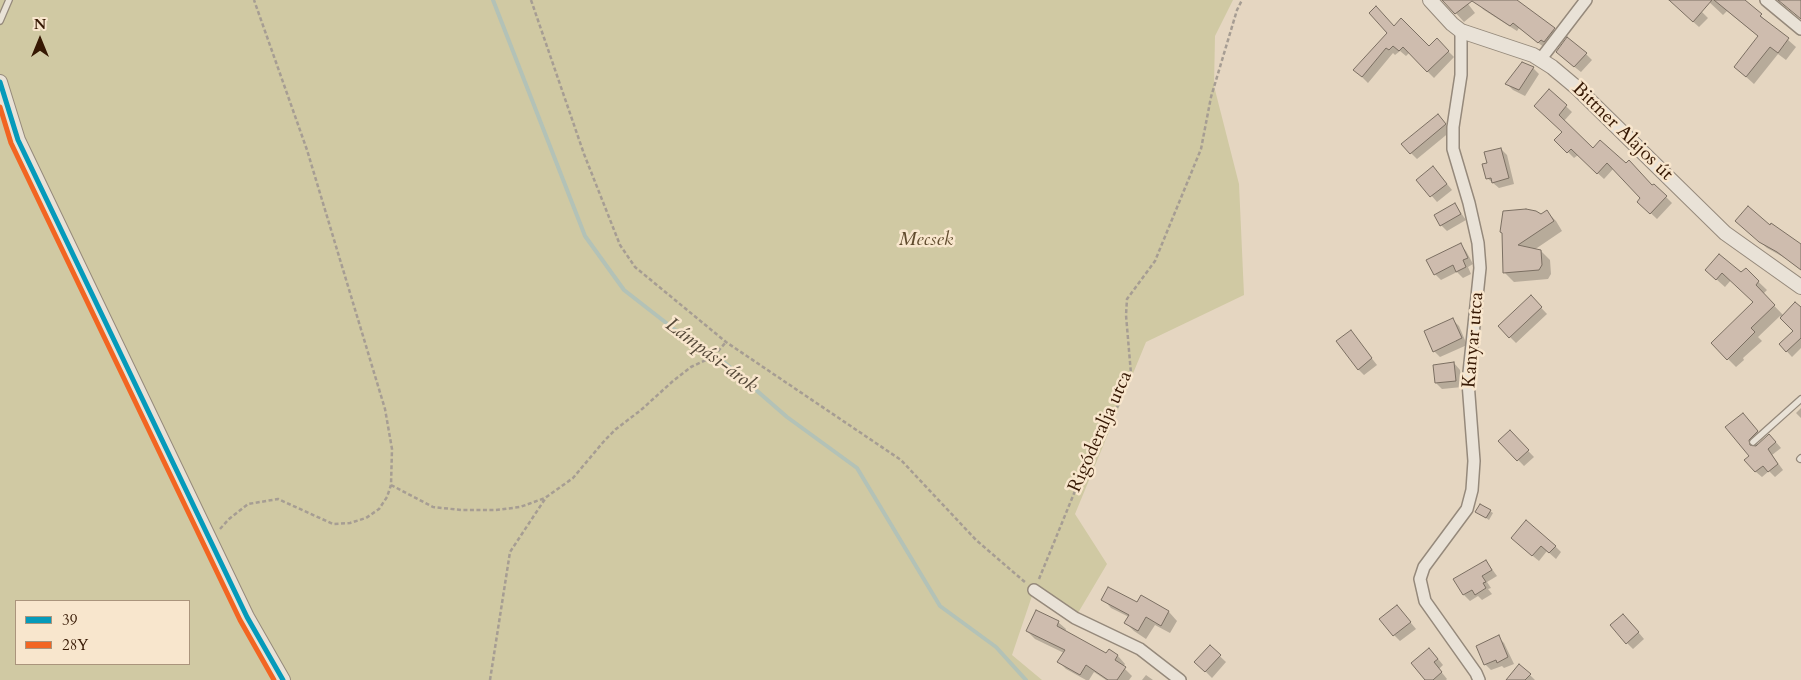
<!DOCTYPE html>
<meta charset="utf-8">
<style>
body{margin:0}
#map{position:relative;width:1801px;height:680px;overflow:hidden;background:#e5d6c1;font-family:Cardo,serif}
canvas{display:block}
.legend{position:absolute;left:15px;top:600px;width:175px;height:65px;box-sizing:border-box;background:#f8e6cd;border:1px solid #aa947c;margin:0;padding:6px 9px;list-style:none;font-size:15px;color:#361803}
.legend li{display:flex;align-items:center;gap:10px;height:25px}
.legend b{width:25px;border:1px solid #aa947c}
.north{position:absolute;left:15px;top:15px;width:50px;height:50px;-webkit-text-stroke:4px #f8e6cd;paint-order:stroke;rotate:0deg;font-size:14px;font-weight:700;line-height:20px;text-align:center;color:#361803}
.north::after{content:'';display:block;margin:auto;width:18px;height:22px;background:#361803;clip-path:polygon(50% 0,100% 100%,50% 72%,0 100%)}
</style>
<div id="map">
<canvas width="1801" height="680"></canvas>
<ul class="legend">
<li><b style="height:6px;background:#059aba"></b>39</li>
<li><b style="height:6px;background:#f26522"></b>28Y</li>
</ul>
<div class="north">N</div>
</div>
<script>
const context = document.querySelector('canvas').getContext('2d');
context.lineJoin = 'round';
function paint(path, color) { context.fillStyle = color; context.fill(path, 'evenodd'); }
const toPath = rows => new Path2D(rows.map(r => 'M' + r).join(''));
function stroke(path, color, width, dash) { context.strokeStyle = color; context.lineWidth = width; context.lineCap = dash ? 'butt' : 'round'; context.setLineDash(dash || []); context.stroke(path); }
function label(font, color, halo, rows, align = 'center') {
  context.font = font + ' Cardo,serif'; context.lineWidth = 5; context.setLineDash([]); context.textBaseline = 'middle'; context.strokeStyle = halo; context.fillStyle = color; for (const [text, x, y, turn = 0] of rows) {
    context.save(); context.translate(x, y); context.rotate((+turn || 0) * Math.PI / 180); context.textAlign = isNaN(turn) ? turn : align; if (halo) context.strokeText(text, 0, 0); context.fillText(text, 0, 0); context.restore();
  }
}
paint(toPath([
 [0,0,1233,0,1215,36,1214,86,1239,184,1244,295,1146,342,1075,514,1107,564,1075,618,1034,590,1012,655,1042,680,0,680],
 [16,601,189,601,189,664,16,664]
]), '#d0c9a3');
paint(toPath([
 [1444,0,1465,0,1475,13,1464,22],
 [1481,0,1514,0,1560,35,1545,48,1519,28,1517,31,1484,10,1478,4],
 [1707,0,1743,0,1796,47,1786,60,1778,54,1754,84,1735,67,1759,37,1727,11,1723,15],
 [1702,12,1708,18,1699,27,1690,19],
 [1395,27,1429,47,1437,40,1454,57,1434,78,1409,53,1406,56,1400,51,1395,55,1393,53,1368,83,1355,70],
 [1586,54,1592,60,1581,72,1563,58],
 [1533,68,1539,74,1525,96,1513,90,1507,84],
 [1550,91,1572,112,1564,121,1593,149,1653,187,1654,185,1672,203,1657,219,1639,202,1642,198,1614,168,1604,179,1578,155,1574,158,1556,140,1563,132],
 [1444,122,1451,131,1417,159,1411,153],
 [1501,149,1507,155,1514,184,1499,188,1487,178,1488,164],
 [1439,174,1452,190,1437,202,1418,180],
 [1455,205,1466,220,1447,231,1441,225],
 [1547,212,1556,221,1562,231,1534,250,1541,251,1550,260,1551,274,1548,279,1514,282,1505,273,1503,234],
 [1743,227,1771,227,1801,245,1801,270,1785,258,1767,248],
 [1460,244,1466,251,1473,264,1468,267,1471,274,1463,278,1457,272,1441,280,1435,274],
 [1706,270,1741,274,1746,270,1767,290,1763,294,1783,315,1801,309,1801,348,1792,357,1780,344,1795,331,1780,316,1758,337,1762,341,1743,358,1744,360,1736,367,1712,343,1755,302,1731,280,1725,287],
 [1531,297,1547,314,1516,343,1499,326],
 [1453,320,1459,326,1467,345,1440,357,1434,351],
 [1351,332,1377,365,1364,375,1358,369],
 [1454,363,1460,370,1462,387,1442,389,1436,383],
 [1801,408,1801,418,1796,413],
 [1748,420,1763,438,1757,443,1759,445,1775,441,1781,448,1772,455,1783,470,1775,477,1769,471,1762,477,1756,472,1746,460,1751,456,1727,427],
 [1510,432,1534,457,1524,466,1500,441],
 [1490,511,1493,513,1489,520,1477,512],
 [1518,544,1555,546,1561,552,1556,559,1547,551,1539,561],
 [1486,561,1497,576,1487,582,1491,588,1488,589,1492,594,1482,600,1478,596,1470,601,1464,595],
 [1142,596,1169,612,1177,621,1170,633,1155,625,1146,639,1134,631,1126,623,1129,617,1111,608,1103,599,1137,604],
 [1397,606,1416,629,1400,641,1394,635],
 [1629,621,1644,639,1633,649,1627,643],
 [1058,622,1066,629,1065,632,1107,655,1110,651,1118,656,1125,664,1123,667,1132,676,1129,680,1106,680,1094,672,1089,680,1086,680,1066,669,1059,662,1064,653,1035,639,1027,631],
 [1498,637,1504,643,1514,664,1504,668,1502,666,1491,670,1485,664],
 [1210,647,1226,662,1212,678,1196,662],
 [1435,655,1443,665,1439,669,1447,679,1446,680,1427,680],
 [1146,675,1153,680,1142,680],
 [1530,675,1535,680,1507,680]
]), '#0003');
stroke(toPath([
 [493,0,585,236,624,290,692,343,717,356,787,417,857,468,940,606,996,647,1026,680]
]), '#b3c2b7', 4);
const building = toPath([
 [1442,0,1517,0,1555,28,1544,42,1541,40,1538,43,1513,23,1510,26,1472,1,1455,14,1442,0],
 [1669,0,1712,0,1693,22,1669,0],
 [1714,0,1745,0,1762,14,1760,16,1789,38,1778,53,1770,47,1746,77,1734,67,1758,36,1714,0],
 [1778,0,1801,0,1801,19,1778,0],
 [1376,6,1394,26,1401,18,1429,46,1437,38,1449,51,1427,72,1403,47,1399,51,1393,46,1389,50,1386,48,1362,77,1353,70,1387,33,1369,13,1376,6],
 [1567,37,1587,53,1574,67,1556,52,1567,37],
 [1522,62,1534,67,1519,90,1505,84,1522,62],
 [1549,89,1567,105,1559,115,1593,148,1600,140,1626,163,1629,160,1652,185,1654,184,1667,196,1650,214,1637,202,1640,198,1607,163,1597,174,1571,149,1567,153,1554,140,1562,132,1534,106,1549,89],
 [1438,114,1446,124,1410,154,1401,144,1438,114],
 [1501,148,1509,178,1492,183,1491,178,1486,179,1482,164,1487,163,1484,152,1501,148],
 [1433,166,1447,184,1430,197,1416,180,1433,166],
 [1455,203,1461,214,1440,226,1434,215,1455,203],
 [1748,206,1770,225,1771,223,1801,244,1801,270,1777,252,1759,242,1735,221,1748,206],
 [1526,209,1536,211,1541,214,1547,210,1554,221,1518,245,1541,250,1542,265,1539,270,1503,273,1502,233,1500,232,1503,211,1526,209],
 [1461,243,1468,258,1463,260,1466,267,1456,272,1453,265,1434,275,1426,260,1461,243],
 [1719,254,1741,272,1746,268,1759,281,1756,285,1775,305,1751,328,1755,332,1727,360,1711,343,1753,302,1722,273,1716,280,1705,270,1719,254],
 [1531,295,1542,307,1509,338,1498,326,1531,295],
 [1795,302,1801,307,1801,338,1786,352,1779,344,1793,331,1780,318,1795,302],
 [1453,318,1462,338,1433,352,1424,331,1453,318],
 [1351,330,1372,358,1358,370,1336,341,1351,330],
 [1454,362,1456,381,1435,383,1433,365,1454,362],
 [1743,413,1758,431,1749,440,1750,445,1756,446,1769,434,1776,442,1768,449,1778,464,1768,472,1763,466,1755,472,1744,460,1749,456,1725,427,1743,413],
 [1510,430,1529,450,1517,461,1498,441,1510,430],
 [1480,504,1491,510,1486,518,1475,512,1480,504],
 [1526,520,1556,546,1549,553,1541,546,1532,556,1511,538,1526,520],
 [1486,560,1492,570,1482,576,1486,582,1483,583,1486,588,1475,595,1472,590,1463,595,1453,579,1486,560],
 [1108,587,1137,602,1141,595,1169,611,1161,626,1146,617,1138,631,1124,623,1129,615,1101,600,1108,587],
 [1397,605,1411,622,1393,636,1379,619,1397,605],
 [1036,610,1059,621,1057,626,1106,653,1109,649,1118,655,1115,660,1126,667,1117,680,1108,680,1086,665,1080,675,1057,662,1065,650,1026,631,1036,610],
 [1623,614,1639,632,1626,644,1610,625,1623,614],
 [1499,635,1508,657,1497,663,1496,660,1484,665,1476,646,1499,635],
 [1210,645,1221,655,1205,672,1194,662,1210,645],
 [1429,648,1438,659,1434,662,1442,672,1433,680,1425,680,1411,663,1429,648],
 [1519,664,1531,674,1525,680,1506,680,1519,664]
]);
paint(building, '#cebcae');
stroke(building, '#7b6f62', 1);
const service = toPath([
 [0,21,9,0],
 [1753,442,1801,399],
 [1800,459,1801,458]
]);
const minor = toPath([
 [1766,0,1801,29],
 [1461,31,1461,75,1453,127,1453,149,1469,203,1478,243,1480,268,1468,382,1474,461,1472,490,1467,509,1424,567,1420,579,1425,601,1476,673,1479,680],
 [1540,60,1586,0],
 [1034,590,1075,618,1140,649,1180,680]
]);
const tertiary = toPath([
 [1430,0,1452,24,1461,31,1533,55,1552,67,1577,88,1725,233,1801,287],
 [0,82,18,140,247,617,283,680]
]);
stroke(service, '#95897b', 8);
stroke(minor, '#95897b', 14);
stroke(tertiary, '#95897b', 16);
stroke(toPath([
 [531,0,584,154,620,245,635,267,726,342,901,460,976,540,1026,583],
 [391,485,433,507,461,510,496,510,520,507,545,498,573,478,605,440,616,429,641,410,673,381,691,367,714,356,726,342],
 [220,529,229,519,248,504,278,499,333,524,350,523,366,518,379,509,387,497,391,485,392,449,385,409,307,150,254,0],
 [1039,579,1075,491,1116,410,1131,374,1126,315,1127,299,1155,261,1201,149,1211,97,1237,10,1242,0],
 [490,680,510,552,545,499]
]), '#a69d93', 2.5, [4, 2.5]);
stroke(service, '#e9e2d7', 5.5);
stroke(minor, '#e9e2d7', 11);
stroke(tertiary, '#e9e2d7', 14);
stroke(toPath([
 [0,82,18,140,247,617,283,680]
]), '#059aba', 5);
stroke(toPath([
 [0,107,11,143,240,620,274,680]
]), '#f26522', 5);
label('19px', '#361803', '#f8e6cd', [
 ["Bittner Alajos út",1622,132,44],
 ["Kanyar utca",1474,340,-85],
 ["Rigóderalja utca",1101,432,-66]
]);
label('italic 19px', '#5f4a2c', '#f8e6cd', [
 ["Mecsek",926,241]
]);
label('italic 20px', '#554838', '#f8e6cd', [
 ["Lámpási-árok",711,356,37]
]);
</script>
